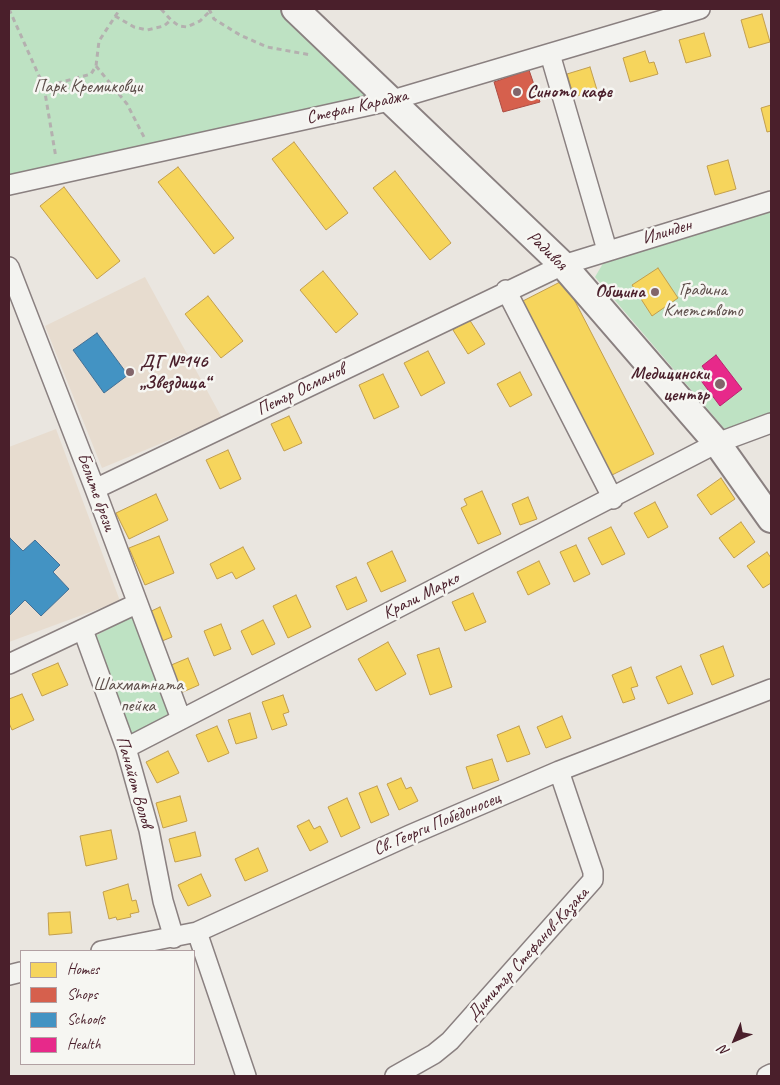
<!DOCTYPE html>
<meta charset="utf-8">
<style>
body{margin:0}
#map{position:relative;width:780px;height:1085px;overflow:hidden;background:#eae6e0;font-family:Caveat,sans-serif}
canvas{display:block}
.frame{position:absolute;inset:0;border:10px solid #4a1f2b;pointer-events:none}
.legend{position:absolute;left:20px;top:950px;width:175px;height:115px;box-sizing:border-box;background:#f6f6f2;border:1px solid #b1a0a2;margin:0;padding:6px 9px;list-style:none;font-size:15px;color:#4a1f2b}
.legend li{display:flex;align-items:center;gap:10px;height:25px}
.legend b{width:25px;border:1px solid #b1a0a2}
.north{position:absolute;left:710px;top:1015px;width:50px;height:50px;-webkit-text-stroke:4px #f6f6f2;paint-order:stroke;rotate:225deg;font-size:14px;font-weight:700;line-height:20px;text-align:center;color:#4a1f2b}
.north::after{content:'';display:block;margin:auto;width:18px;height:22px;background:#4a1f2b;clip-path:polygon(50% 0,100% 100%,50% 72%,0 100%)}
</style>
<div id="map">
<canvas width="780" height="1085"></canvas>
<div class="frame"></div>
<ul class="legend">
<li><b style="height:14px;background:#f6d55c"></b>Homes</li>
<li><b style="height:14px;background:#d6604d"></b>Shops</li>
<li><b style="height:14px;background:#4393c3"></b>Schools</li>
<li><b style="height:14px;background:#e7298a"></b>Health</li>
</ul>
<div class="north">N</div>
</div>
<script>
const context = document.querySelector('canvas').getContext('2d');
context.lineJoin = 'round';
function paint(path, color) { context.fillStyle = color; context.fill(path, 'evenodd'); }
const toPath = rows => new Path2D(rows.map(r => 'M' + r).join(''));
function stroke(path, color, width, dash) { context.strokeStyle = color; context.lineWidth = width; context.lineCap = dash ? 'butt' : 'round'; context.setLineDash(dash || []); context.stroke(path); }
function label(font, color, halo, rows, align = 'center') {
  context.font = font + ' Caveat,sans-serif'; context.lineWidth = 5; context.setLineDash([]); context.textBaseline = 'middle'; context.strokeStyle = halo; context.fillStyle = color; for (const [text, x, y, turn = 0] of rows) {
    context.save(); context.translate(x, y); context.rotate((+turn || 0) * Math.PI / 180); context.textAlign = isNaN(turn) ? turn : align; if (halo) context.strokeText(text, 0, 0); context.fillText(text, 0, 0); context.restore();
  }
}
paint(toPath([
 [145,277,222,418,102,468,45,326],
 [56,429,120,601,9,642,9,447]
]), '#e7dccf');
paint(toPath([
 [9,9,295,9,389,101,9,185],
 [771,208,771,413,728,433,595,277,605,260],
 [133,616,168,714,129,738,95,636]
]), '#bee2c3');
const homes = toPath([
 [762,14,770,42,749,48,741,20,762,14],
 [704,33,711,56,686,63,679,40,704,33],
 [645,51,649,63,654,62,658,74,630,82,623,58,645,51],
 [590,67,597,90,574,97,567,74,590,67],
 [771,105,771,131,767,132,761,108,771,105],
 [294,142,348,213,326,230,272,159,294,142],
 [728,160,736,189,715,195,707,166,728,160],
 [178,167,234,238,214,254,158,182,178,167],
 [395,171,451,243,430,260,373,188,395,171],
 [64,187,120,261,97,279,40,206,64,187],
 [658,268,678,298,652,316,632,285,658,268],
 [323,271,358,314,336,333,300,290,323,271],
 [564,280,654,454,606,478,517,304,564,280],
 [208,296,243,341,221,358,185,314,208,296],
 [469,319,485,344,468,354,453,330,469,319],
 [428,351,445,383,421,396,404,363,428,351],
 [520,372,532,395,510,407,497,384,520,372],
 [383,374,399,407,374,419,359,385,383,374],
 [289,416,302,443,284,451,271,424,289,416],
 [228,450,241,479,220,489,206,460,228,450],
 [721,478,735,499,711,515,697,495,721,478],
 [482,491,501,534,478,544,461,508,467,505,464,499,482,491],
 [156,494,168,520,129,539,116,513,156,494],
 [528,497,537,519,520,525,512,504,528,497],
 [655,502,668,527,648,538,634,513,655,502],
 [741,522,755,542,734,558,719,538,741,522],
 [611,527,625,554,602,565,588,538,611,527],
 [159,536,174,573,145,585,129,548,159,536],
 [576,545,590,574,574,582,560,552,576,545],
 [243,547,255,569,236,579,232,572,217,579,210,564,243,547],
 [392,551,406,581,381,592,367,563,392,551],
 [767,552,771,558,771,583,763,588,747,566,767,552],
 [539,561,550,584,528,595,517,572,539,561],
 [356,577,367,601,347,610,336,586,356,577],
 [473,593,486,622,465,631,452,602,473,593],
 [296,595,311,627,288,638,273,606,296,595],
 [160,607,172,637,157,643,145,614,160,607],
 [263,620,275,644,252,655,241,631,263,620],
 [221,624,231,649,214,656,204,631,221,624],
 [388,642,406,674,376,691,358,659,388,642],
 [723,646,734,676,712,685,700,655,723,646],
 [439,648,452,687,430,695,417,655,439,648],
 [188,658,199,685,176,695,164,668,188,658],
 [58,663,68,685,42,696,32,674,58,663],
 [681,666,693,694,668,704,656,677,681,666],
 [631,667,638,686,631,688,635,699,623,703,612,675,631,667],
 [22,694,34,720,12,730,9,723,9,699,22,694],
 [283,695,289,712,283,714,287,725,272,730,262,702,283,695],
 [250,713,257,738,236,744,228,720,250,713],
 [562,716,571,738,546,748,537,727,562,716],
 [217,726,229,753,208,762,196,735,217,726],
 [519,726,530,754,507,762,497,735,519,726],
 [168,751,179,773,157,783,146,762,168,751],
 [492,759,499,780,473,789,466,767,492,759],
 [401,778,406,789,411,787,418,801,399,810,387,784,401,778],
 [377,786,389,815,371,823,359,793,377,786],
 [180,796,187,821,163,828,156,803,180,796],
 [347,798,360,828,341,837,328,807,347,798],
 [309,820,314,829,320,826,328,842,310,851,297,826,309,820],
 [111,830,117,859,86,866,80,836,111,830],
 [195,832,201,856,175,862,169,839,195,832],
 [258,848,268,871,245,881,235,859,258,848],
 [201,874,211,896,188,906,178,885,201,874],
 [128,884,132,901,136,900,139,912,130,914,131,917,117,920,116,917,109,919,103,892,128,884],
 [70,912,72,933,49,935,48,913,70,912]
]);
paint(homes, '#f6d55c');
stroke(homes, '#c29e4d', 1);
const shops = toPath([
 [529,70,540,102,503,112,494,82,529,70]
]);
paint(shops, '#d6604d');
stroke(shops, '#ac4c43', 1);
const schools = toPath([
 [97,333,128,375,104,393,73,350,97,333],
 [10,538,23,551,35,540,60,565,53,572,69,589,41,616,25,600,9,616,10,538]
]);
paint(schools, '#4393c3');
stroke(schools, '#457095', 1);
const health = toPath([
 [716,355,742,389,720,406,699,378,706,372,702,366,716,355]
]);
paint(health, '#e7298a');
stroke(health, '#b8266e', 1);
const street = toPath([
 [550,54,607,250],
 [9,185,389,101,700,9],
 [9,267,95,489,181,719],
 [506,290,613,499],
 [95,489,563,265,771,201],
 [83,630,126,748,149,830,163,901,174,938],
 [9,664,136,604],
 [126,748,717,443,771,423],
 [197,932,246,1076],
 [101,951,197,932,410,835,559,771,771,689],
 [9,975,21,972],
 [395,1076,434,1054,450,1041,593,880,593,872,559,771],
 [767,1076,771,1074]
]);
const secondary = toPath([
 [295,9,563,265,717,443,771,519]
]);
stroke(street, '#8a8080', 22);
stroke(secondary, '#8a8080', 30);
stroke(toPath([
 [9,9,44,87,91,74,96,66,99,41,120,9],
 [161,9,171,20,179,26,187,27,200,21,209,12],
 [209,9,214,19,240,35,267,47,311,55],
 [115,16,134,27,147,30,164,26,171,20],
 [96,66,127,104,145,139],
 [44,87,56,158]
]), '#b4b0af', 3, [5, 4]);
stroke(street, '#f3f3f0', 19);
stroke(secondary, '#f3f3f0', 26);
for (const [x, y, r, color] of [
 [517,92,5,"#82656a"],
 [655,292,5,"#82656a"],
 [130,372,5,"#82656a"],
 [720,384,6,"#82656a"]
]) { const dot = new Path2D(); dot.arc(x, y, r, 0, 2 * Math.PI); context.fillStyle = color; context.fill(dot); stroke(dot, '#f6f6f2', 2); }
label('18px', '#5e4f4b', '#f6f6f2', [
 ["Парк Кремиковци",88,87],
 ["Градина",703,290],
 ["Кметството",703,311],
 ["Шахматната",138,685],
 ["пейка",138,706]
]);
label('bold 18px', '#4a1f2b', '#f6f6f2', [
 ["Синото кафе",527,92],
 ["Община",645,292,"right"],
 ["ДГ №146",140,362],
 ["„Звездица“",140,383],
 ["Медицински",709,374,"right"],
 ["център",709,395,"right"]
], 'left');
label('18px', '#4a1f2b', '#f6f6f2', [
 ["Стефан Караджа",357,107,-13],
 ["Илинден",667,232,-17],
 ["Радивоя",547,251,44],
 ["Петър Османов",301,390,-26],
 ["Белите брези",96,492,70],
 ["Крали Марко",421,596,-27],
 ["Панайот Волов",134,782,74],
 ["Св. Георги Победоносец",437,824,-23],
 ["Димитър Стефанов-Казака",528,954,-48]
]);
</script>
